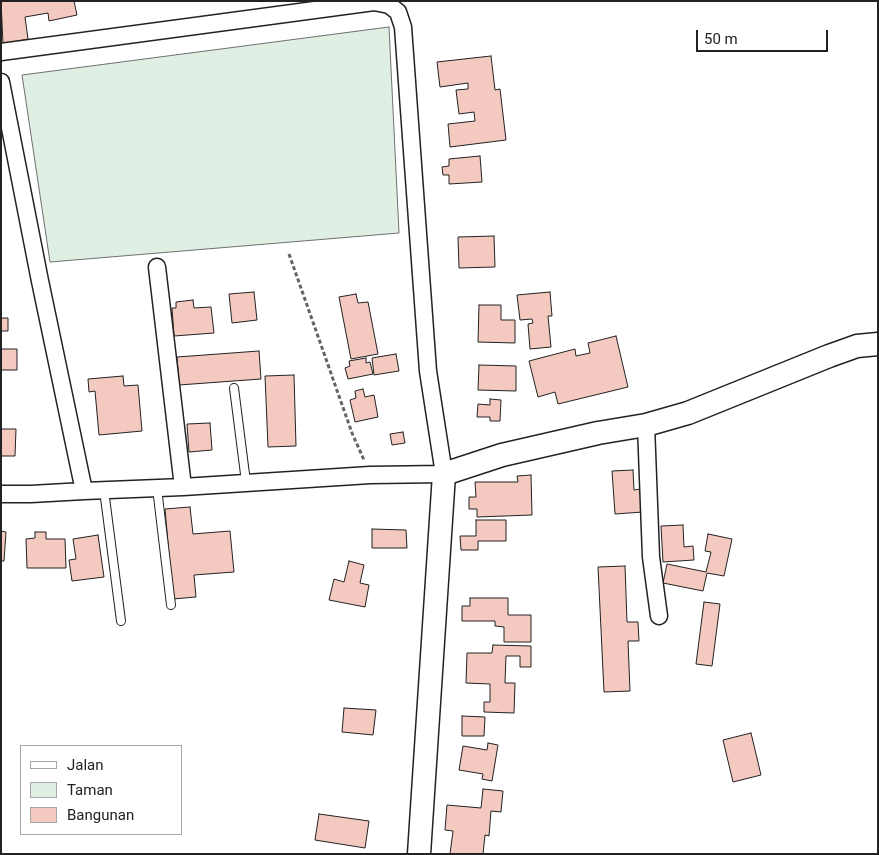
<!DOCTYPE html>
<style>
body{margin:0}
#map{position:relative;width:879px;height:855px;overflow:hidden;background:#fff;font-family:Roboto,sans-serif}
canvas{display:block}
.frame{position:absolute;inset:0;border:2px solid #222;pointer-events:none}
.legend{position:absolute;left:20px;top:745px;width:162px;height:90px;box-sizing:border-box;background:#fff;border:1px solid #a7a7a7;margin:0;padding:6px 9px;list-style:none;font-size:15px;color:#222}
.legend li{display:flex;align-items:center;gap:10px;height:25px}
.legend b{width:25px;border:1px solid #a7a7a7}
.scale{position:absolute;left:696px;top:30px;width:132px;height:22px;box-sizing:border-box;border:2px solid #222;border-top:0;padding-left:6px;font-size:15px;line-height:18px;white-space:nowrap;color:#222;-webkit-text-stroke:4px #fff;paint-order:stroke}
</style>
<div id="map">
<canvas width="879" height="855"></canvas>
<div class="frame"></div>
<ul class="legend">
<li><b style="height:6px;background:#fff"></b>Jalan</li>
<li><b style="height:14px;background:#e0efe3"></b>Taman</li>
<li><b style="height:14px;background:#f3c9c0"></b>Bangunan</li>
</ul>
<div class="scale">50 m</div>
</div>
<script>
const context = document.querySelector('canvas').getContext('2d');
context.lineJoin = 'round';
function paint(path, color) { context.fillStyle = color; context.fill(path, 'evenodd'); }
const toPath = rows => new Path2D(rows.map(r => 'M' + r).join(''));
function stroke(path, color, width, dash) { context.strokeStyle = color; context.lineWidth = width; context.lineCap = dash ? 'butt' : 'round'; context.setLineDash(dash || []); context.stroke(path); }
const green = toPath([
 [389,27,399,233,50,262,22,75,389,27]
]);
paint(green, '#e0efe3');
stroke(green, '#6f6f6f', 1);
const building = toPath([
 [1,1,74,1,77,15,49,21,48,13,25,17,28,39,3,44,1,1],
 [491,56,495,90,500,89,506,140,450,147,448,124,475,121,474,112,459,114,456,90,468,89,468,83,440,87,437,62,491,56],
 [480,156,482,182,449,184,449,175,443,175,442,167,449,166,449,159,480,156],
 [494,236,495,267,459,268,458,237,494,236],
 [254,292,257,320,232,323,229,294,254,292],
 [550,292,552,316,548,316,551,347,530,349,528,324,533,323,532,319,520,320,517,295,550,292],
 [356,294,358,303,368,302,378,354,351,359,339,297,356,294],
 [193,300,194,308,211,307,214,333,174,336,172,308,176,308,176,302,193,300],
 [479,305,501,305,501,320,515,320,515,343,478,342,479,305],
 [1,318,8,318,8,331,1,331,1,318],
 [616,336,628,387,558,404,555,392,538,397,529,361,575,349,576,356,590,353,588,343,616,336],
 [1,349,17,349,17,370,1,370,1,349],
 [259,351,261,379,179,385,177,357,259,351],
 [396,354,399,371,374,375,372,358,396,354],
 [366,358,366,363,370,362,373,374,348,379,345,368,350,366,349,361,366,358],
 [479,365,516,366,516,391,478,390,479,365],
 [294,375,296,446,268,447,265,376,294,375],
 [123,376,124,386,138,385,142,431,99,435,95,391,89,392,88,379,123,376],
 [363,389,365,397,374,395,378,417,355,422,350,400,356,398,355,391,363,389],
 [490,399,501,400,500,421,490,421,490,417,477,417,478,404,490,405,490,399],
 [210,423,212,450,189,452,187,424,210,423],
 [1,429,16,429,15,456,1,456,1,429],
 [403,432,405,443,392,445,390,434,403,432],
 [633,470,634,490,641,489,643,512,615,514,612,471,633,470],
 [531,475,532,515,477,517,477,509,469,509,469,497,476,497,475,482,518,482,517,476,531,475],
 [190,507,193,534,230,531,234,572,194,575,196,597,173,599,165,509,190,507],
 [476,520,506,520,506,541,478,541,478,550,461,550,460,536,476,536,476,520],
 [683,525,684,547,693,546,694,560,663,562,661,526,683,525],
 [372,529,406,530,407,548,372,548,372,529],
 [1,531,6,532,4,561,1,561,1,531],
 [35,532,46,532,46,539,65,539,66,568,27,568,26,539,35,538,35,532],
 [708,534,732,539,724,576,707,573,703,591,663,583,667,564,706,572,711,552,705,551,708,534],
 [98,535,104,577,72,581,69,560,76,559,73,539,98,535],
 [349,561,364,565,360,583,369,585,365,607,329,600,334,579,344,582,349,561],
 [625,566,627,622,638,622,639,641,628,641,630,691,604,692,598,567,625,566],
 [470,598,508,598,508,615,531,615,531,642,504,642,504,627,495,626,495,621,462,621,462,606,470,606,470,598],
 [704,602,720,604,712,666,696,664,704,602],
 [493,645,531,646,531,667,520,667,520,656,506,656,505,683,515,683,514,713,484,712,484,702,490,702,490,684,466,683,467,653,492,653,493,645],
 [344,708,376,710,373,735,342,732,344,708],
 [462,716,485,717,484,736,462,736,462,716],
 [751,733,761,775,733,782,723,740,751,733],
 [488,743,498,745,492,781,482,779,483,774,459,770,463,746,487,750,488,743],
 [483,789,503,791,501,812,491,811,489,836,485,835,483,854,450,854,453,831,445,830,447,805,481,808,483,789],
 [319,814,369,821,365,848,315,840,319,814]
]);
paint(building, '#f3c9c0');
stroke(building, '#222', 1);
const lane = toPath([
 [234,388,246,482],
 [157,488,171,605],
 [104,490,121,621]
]);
const street = toPath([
 [1,52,374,2,389,5,398,12,403,27,428,371,444,474,370,475,183,487,84,491,40,281,1,82],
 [157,267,183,487],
 [646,425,651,557,659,616],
 [1,494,31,494,84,491]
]);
const secondary = toPath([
 [419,854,444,474,502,455,598,433,646,425,688,413,829,356,857,346,878,344]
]);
stroke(lane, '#222', 10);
stroke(street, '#222', 19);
stroke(secondary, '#222', 25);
stroke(toPath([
 [289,254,352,433,364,460]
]), '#646464', 3, [4, 2.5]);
stroke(lane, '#fff', 8);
stroke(street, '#fff', 16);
stroke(secondary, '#fff', 22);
</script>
